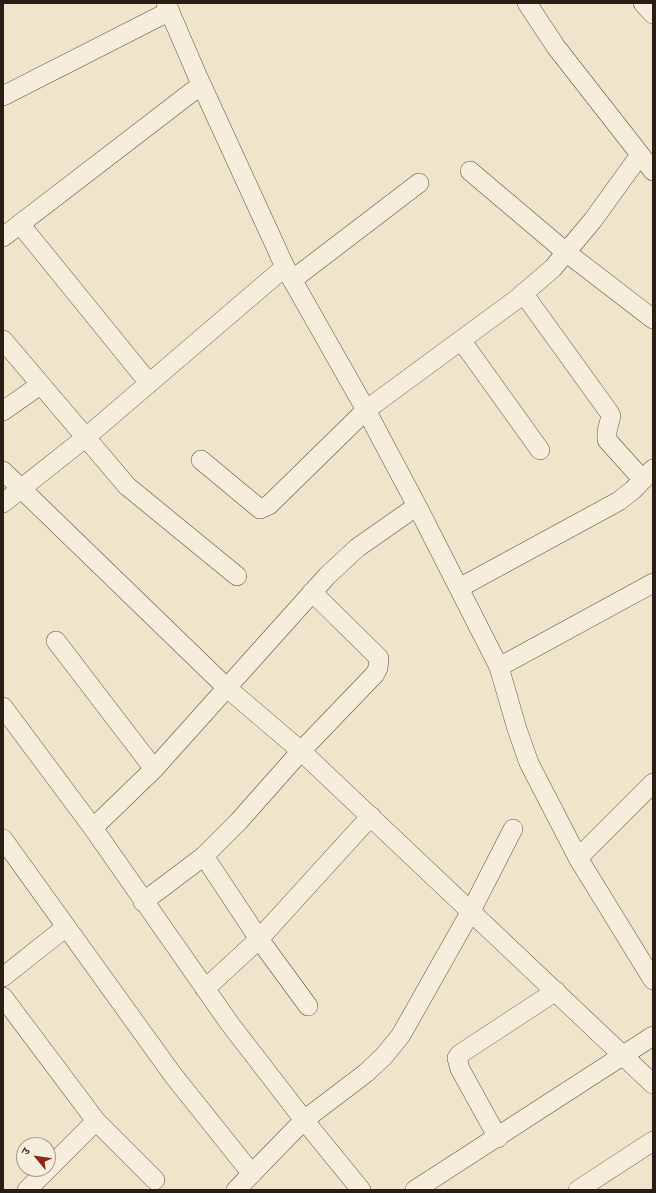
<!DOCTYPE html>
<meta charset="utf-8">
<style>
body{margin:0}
#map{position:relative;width:656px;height:1193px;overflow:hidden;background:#f0e5cb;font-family:"IM FELL Great Primer","Noto Serif Devanagari",serif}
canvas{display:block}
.frame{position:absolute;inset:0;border:4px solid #2b1c15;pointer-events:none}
.north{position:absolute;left:16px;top:1137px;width:40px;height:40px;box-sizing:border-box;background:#f5eedd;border:1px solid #a49a8d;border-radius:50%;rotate:299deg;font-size:11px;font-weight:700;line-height:16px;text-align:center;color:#2b1c15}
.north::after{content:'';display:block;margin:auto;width:14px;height:18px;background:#8f2418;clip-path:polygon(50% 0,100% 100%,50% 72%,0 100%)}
</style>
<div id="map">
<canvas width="656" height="1193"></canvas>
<div class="frame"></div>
<div class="north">उ</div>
</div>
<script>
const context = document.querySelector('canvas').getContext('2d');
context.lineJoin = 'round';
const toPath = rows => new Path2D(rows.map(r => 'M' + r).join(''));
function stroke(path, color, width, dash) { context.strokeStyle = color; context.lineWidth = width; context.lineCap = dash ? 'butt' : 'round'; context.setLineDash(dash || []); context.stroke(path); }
const minor = toPath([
 [166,3,197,75,285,267,366,410,417,506,499,667,517,729,529,763,578,858,653,980],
 [527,3,556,47,653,171],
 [643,3,653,14],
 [3,96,170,11],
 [470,171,567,253,653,319],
 [20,224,149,383],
 [3,237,201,85],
 [292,280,419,183],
 [523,293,609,412,611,416,607,431,607,440,643,480],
 [3,340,127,486,237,576],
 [461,340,540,450],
 [3,411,40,385],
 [201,460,260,509,269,505,366,410,517,299,553,268,593,220,640,155],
 [3,471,226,687,301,751,653,1084],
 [3,503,85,438,285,267],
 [459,588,619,501,633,490,653,469],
 [56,641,154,769],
 [499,667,653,583],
 [3,707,93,828,230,1024,304,1120,361,1190],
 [93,828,154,769,327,576,357,548,417,506],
 [3,839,173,1075,252,1174],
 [204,856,259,939,308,1006],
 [578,858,653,783],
 [143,902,204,856,239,821,301,751,375,674,378,668,379,658,312,592],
 [3,977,66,927],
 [205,989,259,939,371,816],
 [3,997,96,1121,155,1180],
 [498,1138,460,1069,457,1058,460,1054,556,991],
 [27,1190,96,1121],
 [236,1190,304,1120,366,1073,384,1056,401,1035,471,911,513,829],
 [415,1190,653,1036],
 [578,1190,653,1141]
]);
stroke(minor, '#5c4e42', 20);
stroke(minor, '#f5eedd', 19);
</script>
